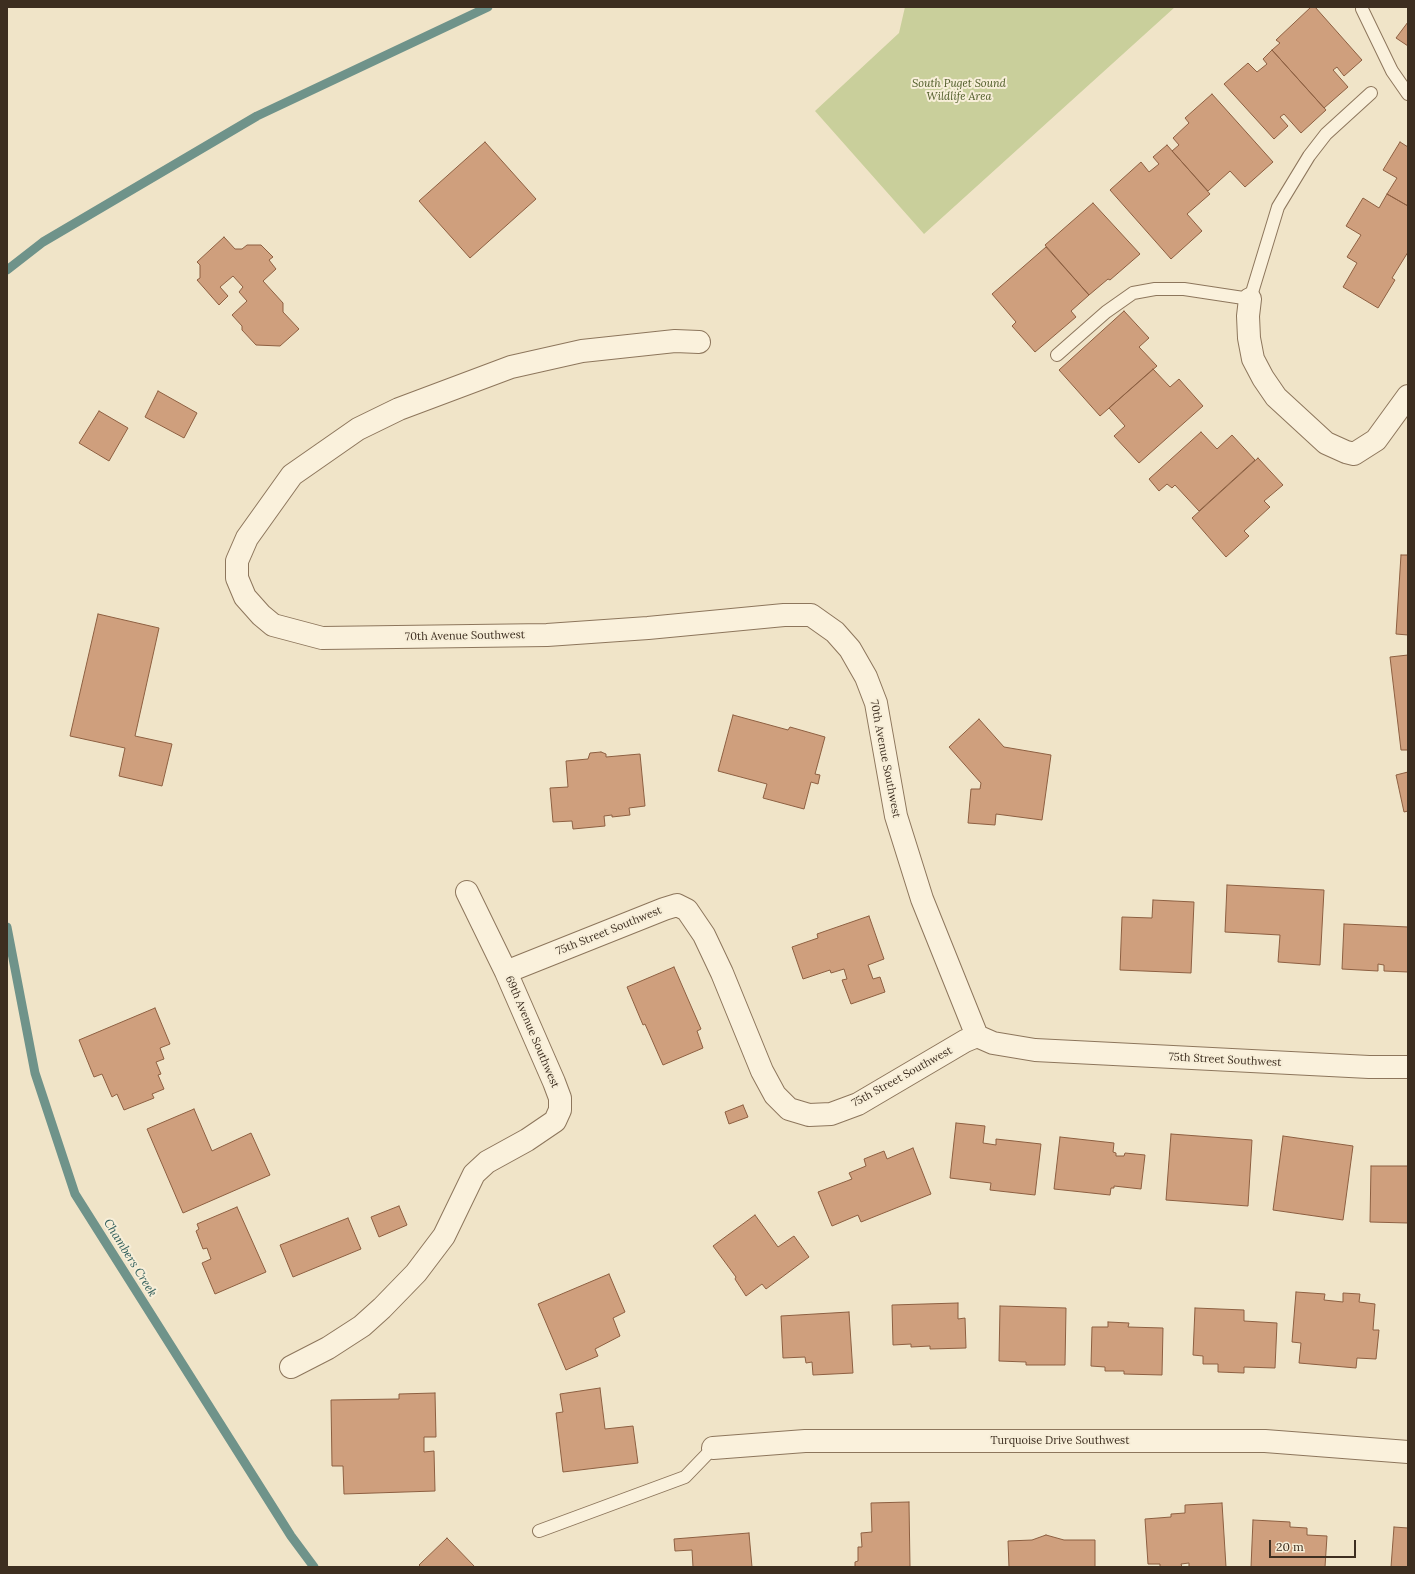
<!DOCTYPE html>
<style>
body{margin:0}
#map{position:relative;width:1415px;height:1574px;overflow:hidden;background:#f0e4c8;font-family:Lora,serif}
canvas{display:block}
.frame{position:absolute;inset:0;border:8px solid #3d2e20;pointer-events:none}
.scale{position:absolute;left:1269px;top:1540px;width:87px;height:18px;box-sizing:border-box;border:2px solid #3d2e20;border-top:0;padding-left:5px;font-size:12px;line-height:14px;white-space:nowrap;color:#3d2e20;-webkit-text-stroke:3px #f7eed8;paint-order:stroke}
</style>
<div id="map">
<canvas width="1415" height="1574"></canvas>
<div class="frame"></div>
<div class="scale">20 m</div>
</div>
<script>
const context = document.querySelector('canvas').getContext('2d');
context.lineJoin = 'round';
function paint(path, color) { context.fillStyle = color; context.fill(path, 'evenodd'); }
const toPath = rows => new Path2D(rows.map(r => 'M' + r).join(''));
function stroke(path, color, width, dash) { context.strokeStyle = color; context.lineWidth = width; context.lineCap = dash ? 'butt' : 'round'; context.setLineDash(dash || []); context.stroke(path); }
function label(font, color, halo, rows, align = 'center') {
  context.font = font + ' Lora,serif'; context.lineWidth = 4; context.setLineDash([]); context.textBaseline = 'middle'; context.strokeStyle = halo; context.fillStyle = color; for (const [text, x, y, turn = 0] of rows) {
    context.save(); context.translate(x, y); context.rotate((+turn || 0) * Math.PI / 180); context.textAlign = isNaN(turn) ? turn : align; if (halo) context.strokeText(text, 0, 0); context.fillText(text, 0, 0); context.restore();
  }
}
paint(toPath([
 [905,7,1175,7,924,234,815,111,899,33]
]), '#c9cf9b');
stroke(toPath([
 [7,270,43,242,257,116,488,7],
 [7,927,35,1073,75,1194,291,1536,314,1567]
]), '#6f938a', 9);
const building = toPath([
 [1311,7,1315,7,1362,60,1344,76,1337,67,1333,70,1348,87,1324,108,1272,50,1280,43,1276,40,1311,7],
 [1408,22,1408,46,1396,38,1408,22],
 [1272,50,1326,110,1301,133,1284,114,1280,117,1288,126,1274,139,1224,84,1248,63,1257,72,1267,64,1263,59,1272,50],
 [1212,94,1273,162,1245,187,1230,171,1208,191,1172,151,1179,145,1173,138,1189,123,1185,118,1212,94],
 [485,142,536,199,470,258,419,201,485,142],
 [1400,142,1408,147,1408,206,1387,194,1397,178,1383,170,1400,142],
 [1167,145,1210,194,1187,214,1202,231,1171,259,1110,190,1141,162,1149,172,1159,164,1153,157,1167,145],
 [1387,194,1408,206,1408,252,1392,278,1395,280,1378,308,1343,287,1357,263,1347,257,1361,235,1346,226,1363,198,1379,208,1387,194],
 [1093,203,1140,254,1110,280,1108,279,1089,295,1045,245,1093,203],
 [224,237,235,249,242,249,247,245,261,245,273,257,269,260,276,269,263,281,283,303,283,312,299,329,280,346,256,345,242,330,242,326,232,315,247,301,239,292,243,287,233,276,220,287,228,296,219,305,197,280,200,278,200,265,197,262,224,237],
 [1046,247,1089,295,1071,311,1076,317,1035,352,1012,326,1016,322,992,294,1046,247],
 [1124,311,1149,338,1139,347,1157,366,1100,416,1059,370,1124,311],
 [1153,369,1170,387,1179,379,1203,406,1139,463,1114,436,1125,426,1109,408,1153,369],
 [158,391,197,413,184,438,145,417,158,391],
 [99,411,128,428,109,461,79,443,99,411],
 [1201,432,1217,449,1232,435,1255,460,1199,511,1175,485,1172,488,1167,484,1159,491,1149,479,1201,432],
 [1258,458,1283,485,1264,501,1270,507,1244,531,1249,536,1226,557,1192,518,1258,458],
 [1401,555,1408,555,1408,635,1396,634,1401,555],
 [98,614,159,628,135,736,172,744,162,786,119,776,125,748,70,736,98,614],
 [1408,655,1408,750,1401,750,1390,657,1408,655],
 [733,715,788,730,790,727,825,737,815,774,820,775,818,784,811,782,804,809,763,798,767,784,718,771,733,715],
 [979,719,1004,747,1051,755,1042,820,996,814,995,825,968,823,971,789,980,789,981,783,949,747,979,719],
 [601,752,606,754,606,757,640,754,645,806,629,808,630,815,612,817,612,815,604,816,605,826,573,829,572,821,553,822,550,788,568,787,566,761,588,759,590,753,601,752],
 [1408,772,1408,811,1404,812,1396,775,1408,772],
 [1227,885,1324,890,1320,965,1278,962,1280,935,1225,932,1227,885],
 [1153,900,1194,902,1191,973,1120,970,1122,917,1152,918,1153,900],
 [869,916,884,959,868,965,873,979,880,977,885,992,851,1004,842,980,847,979,844,969,831,973,830,970,803,979,792,947,818,938,817,934,869,916],
 [1344,924,1408,927,1408,972,1384,971,1384,965,1378,964,1378,971,1342,969,1344,924],
 [674,967,701,1029,697,1031,703,1048,663,1065,645,1024,643,1025,627,987,674,967],
 [155,1008,170,1044,160,1048,164,1059,156,1062,161,1074,158,1075,164,1089,152,1094,154,1098,124,1110,117,1094,112,1097,102,1074,94,1077,79,1040,155,1008],
 [743,1105,748,1117,729,1124,725,1112,743,1105],
 [194,1109,212,1151,251,1133,270,1175,183,1213,147,1129,194,1109],
 [956,1123,985,1126,983,1143,996,1145,996,1139,1041,1144,1035,1195,990,1190,991,1183,950,1178,956,1123],
 [1171,1134,1252,1140,1248,1206,1166,1200,1171,1134],
 [1283,1136,1353,1146,1343,1220,1273,1210,1283,1136],
 [1060,1137,1114,1143,1113,1152,1116,1153,1116,1156,1124,1156,1125,1153,1145,1155,1141,1189,1114,1186,1114,1188,1111,1188,1110,1195,1054,1189,1060,1137],
 [913,1148,931,1194,861,1222,858,1215,832,1226,818,1192,852,1179,849,1173,866,1166,864,1159,884,1151,887,1159,913,1148],
 [1371,1166,1408,1166,1408,1223,1370,1222,1371,1166],
 [399,1206,407,1225,379,1237,371,1217,399,1206],
 [237,1207,266,1272,215,1294,202,1263,211,1259,207,1248,203,1249,196,1231,199,1229,197,1224,237,1207],
 [755,1215,778,1247,794,1236,809,1257,766,1289,762,1284,746,1296,735,1279,736,1277,713,1246,755,1215],
 [348,1218,361,1249,293,1277,280,1245,348,1218],
 [609,1274,625,1312,613,1318,620,1336,595,1349,598,1356,566,1370,538,1304,609,1274],
 [1296,1292,1325,1294,1324,1300,1343,1302,1343,1293,1360,1294,1359,1302,1375,1304,1373,1330,1379,1330,1376,1359,1357,1358,1356,1368,1299,1363,1301,1343,1292,1342,1296,1292],
 [958,1303,958,1319,965,1318,966,1348,930,1349,930,1346,911,1347,911,1344,893,1345,892,1305,958,1303],
 [1000,1306,1066,1308,1065,1365,1026,1365,1026,1362,999,1361,1000,1306],
 [1195,1308,1244,1310,1244,1321,1277,1323,1275,1368,1244,1367,1244,1373,1218,1372,1218,1364,1203,1364,1203,1356,1193,1355,1195,1308],
 [849,1312,853,1373,813,1375,812,1362,806,1363,805,1357,783,1358,781,1316,849,1312],
 [1108,1322,1129,1323,1128,1327,1163,1328,1162,1375,1124,1374,1124,1371,1105,1371,1105,1367,1091,1366,1092,1327,1108,1327,1108,1322],
 [600,1388,605,1429,633,1426,638,1463,563,1472,556,1413,563,1412,560,1394,600,1388],
 [435,1393,436,1437,424,1437,424,1452,434,1451,435,1491,344,1494,343,1466,332,1466,331,1400,399,1399,399,1394,435,1393],
 [909,1502,910,1567,855,1567,855,1562,858,1561,858,1547,862,1547,861,1533,872,1532,871,1503,909,1502],
 [1222,1503,1226,1567,1189,1567,1189,1563,1181,1564,1182,1567,1160,1567,1160,1564,1148,1564,1145,1519,1171,1517,1171,1514,1185,1513,1185,1505,1222,1503],
 [1253,1520,1290,1522,1290,1527,1307,1528,1307,1535,1327,1536,1325,1567,1251,1567,1253,1520],
 [1394,1527,1408,1528,1408,1567,1391,1567,1394,1527],
 [749,1533,752,1567,693,1567,692,1550,675,1551,674,1539,749,1533],
 [1046,1535,1064,1540,1095,1540,1095,1567,1009,1567,1008,1541,1032,1540,1046,1535],
 [447,1538,475,1567,421,1567,419,1565,447,1538]
]);
paint(building, '#cf9f7d');
stroke(building, '#8d5f41', 1);
const service = toPath([
 [1362,9,1392,71,1408,94],
 [1057,355,1106,312,1133,293,1155,289,1184,289,1250,299,1278,207,1309,156,1326,134,1371,93],
 [539,1531,685,1477,713,1448]
]);
const minor = toPath([
 [1250,299,1248,316,1249,338,1253,359,1263,378,1276,397,1326,443,1346,452,1354,454,1376,440,1408,396],
 [699,342,675,341,582,351,511,367,399,409,358,429,292,475,247,538,237,561,237,578,245,597,261,615,273,625,322,638,547,635,648,628,784,615,811,615,835,632,850,649,866,677,876,703,896,816,922,899,977,1036],
 [506,972,664,909,677,905,687,910,704,935,722,973,762,1071,775,1095,789,1109,809,1115,831,1114,858,1104,965,1041,977,1036,993,1043,1035,1050,1369,1067,1408,1067],
 [291,1367,328,1348,362,1326,382,1308,416,1273,444,1236,474,1174,487,1162,527,1140,555,1121,560,1110,560,1098,554,1082,506,972,467,892],
 [713,1448,805,1441,1265,1441,1408,1452]
]);
stroke(service, '#8d765c', 14);
stroke(minor, '#8d765c', 24);
stroke(service, '#faf1dc', 12);
stroke(minor, '#faf1dc', 22);
label('italic 11px', '#4d5a26', '#f7eed8', [
 ["South Puget Sound",959,84],
 ["Wildlife Area",959,97]
]);
label('11px', '#3d2e20', '#f7eed8', [
 ["70th Avenue Southwest",465,636,-1],
 ["70th Avenue Southwest",885,759,79],
 ["75th Street Southwest",609,931,-22],
 ["69th Avenue Southwest",532,1032,67],
 ["75th Street Southwest",1225,1060,3],
 ["75th Street Southwest",902,1077,-29],
 ["Turquoise Drive Southwest",1060,1441]
]);
label('italic 12px', '#2f5d5a', '#f7eed8', [
 ["Chambers Creek",130,1258,58]
]);
</script>
